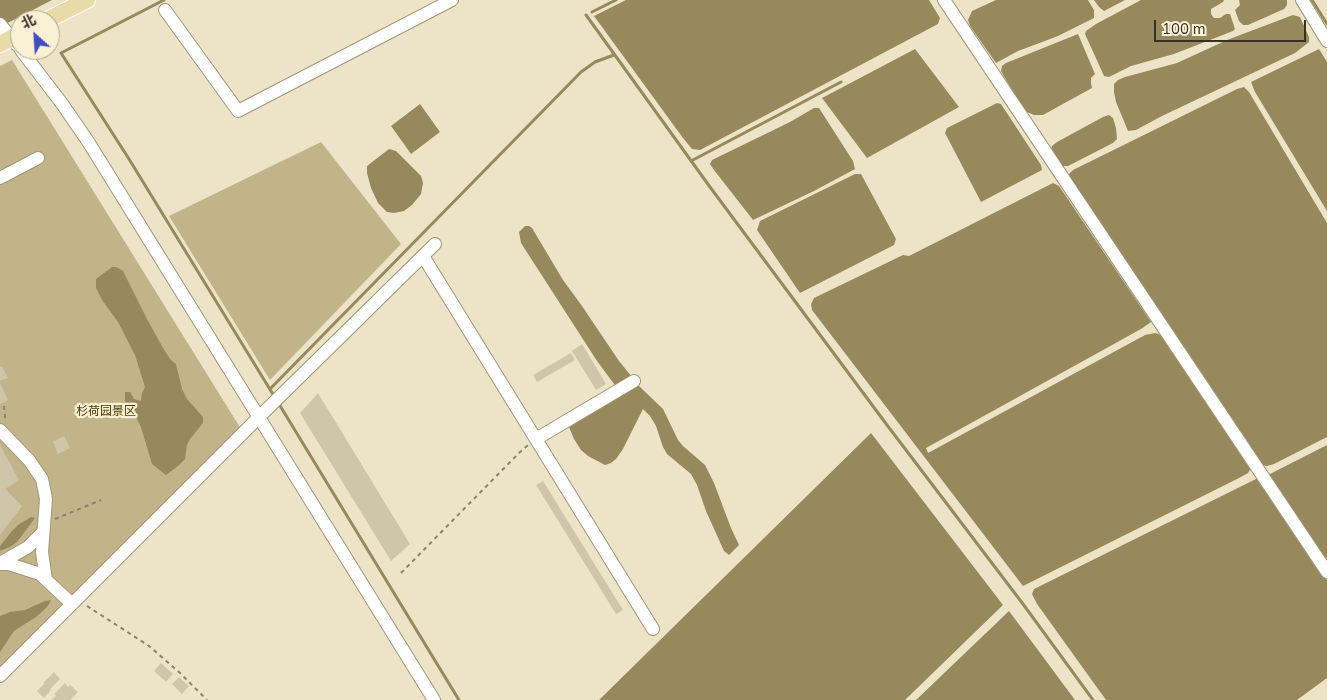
<!DOCTYPE html>
<meta charset="utf-8">
<style>
body{margin:0}
#map{position:relative;width:1327px;height:700px;overflow:hidden;background:#ede4c7;font-family:"Nunito Sans","Noto Sans SC",sans-serif}
canvas{display:block}
.north{position:absolute;left:10px;top:10px;width:50px;height:50px;box-sizing:border-box;background:#faf1d4;border:1px solid #aba48e;border-radius:50%;rotate:334deg;font-size:14px;font-weight:700;line-height:20px;text-align:center;color:#353126}
.north::after{content:'';display:block;margin:auto;width:18px;height:22px;background:#3f4ec1;clip-path:polygon(50% 0,100% 100%,50% 72%,0 100%)}
.scale{position:absolute;left:1154px;top:20px;width:152px;height:22px;box-sizing:border-box;border:2px solid #353126;border-top:0;padding-left:6px;font-size:15px;line-height:18px;white-space:nowrap;color:#353126;-webkit-text-stroke:4px #faf1d4;paint-order:stroke}
</style>
<div id="map">
<canvas width="1327" height="700"></canvas>
<div class="north">北</div>
<div class="scale">100 m</div>
</div>
<script>
const context = document.querySelector('canvas').getContext('2d');
context.lineJoin = 'round';
function paint(path, color) { context.fillStyle = color; context.fill(path, 'evenodd'); }
const toPath = rows => new Path2D(rows.map(r => 'M' + r).join(''));
function stroke(path, color, width, dash) { context.strokeStyle = color; context.lineWidth = width; context.lineCap = dash ? 'butt' : 'round'; context.setLineDash(dash || []); context.stroke(path); }
function label(font, color, halo, rows, align = 'center') {
  context.font = font + ' "Nunito Sans","Noto Sans SC",sans-serif'; context.lineWidth = 4.5; context.setLineDash([]); context.textBaseline = 'middle'; context.strokeStyle = halo; context.fillStyle = color; for (const [text, x, y, turn = 0] of rows) {
    context.save(); context.translate(x, y); context.rotate((+turn || 0) * Math.PI / 180); context.textAlign = isNaN(turn) ? turn : align; if (halo) context.strokeText(text, 0, 0); context.fillText(text, 0, 0); context.restore();
  }
}
paint(toPath([
 [12,60,241,429,0,668,0,66],
 [321,142,401,244,270,380,169,216]
]), '#c2b488');
paint(toPath([
 [0,0,52,0,0,27],
 [626,0,929,0,940,18,938,24,700,150,692,149,683,138,594,16],
 [996,0,1088,0,1094,10,1094,18,1058,36,1018,51,996,63,970,26,968,20,972,11],
 [1094,0,1125,0,1104,11,1099,7],
 [1141,0,1224,0,1223,2,1211,9,1211,14,1214,18,1220,18,1226,14,1230,14,1235,29,1233,31,1174,54,1131,66,1109,77,1104,76,1085,34,1086,31,1096,24],
 [1239,0,1287,0,1287,5,1284,9,1248,25,1243,25,1239,21,1235,10,1240,5],
 [1293,15,1300,17,1309,37,1309,42,1295,53,1162,116,1136,130,1128,131,1116,102,1114,92,1114,84,1118,80,1125,77,1177,63,1227,40],
 [1078,34,1095,74,1091,78,1091,83,1092,88,1043,115,1034,115,1027,112,1022,108,1001,71,1002,66,1006,63],
 [915,49,959,107,867,158,822,98],
 [1319,49,1327,62,1327,211,1255,92,1251,82],
 [1244,87,1249,92,1327,223,1327,437,1274,464,1267,466,1260,465,1070,181,1069,174,1073,170,1237,89],
 [997,103,1001,104,1041,165,1042,170,981,202,945,133,947,128],
 [420,104,440,132,411,154,391,126],
 [814,108,819,108,853,161,855,169,814,191,753,220,714,170,710,164,712,160,790,122],
 [1109,115,1113,118,1116,128,1117,139,1113,143,1068,166,1059,166,1051,150,1052,146,1057,142,1103,117],
 [389,149,396,151,421,176,423,183,421,194,412,205,404,211,394,213,387,212,378,203,371,188,367,173,367,166],
 [855,174,861,174,896,239,894,245,800,293,757,230,760,221],
 [1053,183,1059,186,1151,322,1141,329,926,448,928,453,1145,335,1155,333,1162,335,1251,468,1248,473,1239,478,1023,586,812,310,811,304,814,298,903,255,909,256],
 [525,226,529,226,532,228,563,280,582,306,619,361,640,387,663,409,678,440,683,446,705,465,714,483,731,528,739,545,729,555,724,551,706,511,697,485,691,474,667,454,663,447,656,426,650,416,643,409,623,449,616,459,611,463,605,465,588,456,581,450,574,439,569,427,570,424,617,388,597,361,521,243,519,232],
 [112,267,116,267,123,271,148,321,163,348,170,359,176,364,182,389,187,399,203,417,203,423,190,439,187,445,185,459,178,466,166,475,152,464,141,427,137,419,129,410,125,401,125,392,130,392,134,399,141,401,142,393,145,387,135,355,118,322,102,300,96,288,96,279],
 [871,433,1003,605,905,700,599,700],
 [1327,445,1327,567,1266,476],
 [1260,477,1327,580,1327,678,1297,700,1106,700,1037,604,1032,594,1034,589],
 [31,517,35,518,17,542,10,547,0,551,0,546,12,531,18,525],
 [51,600,48,606,36,617,14,631,0,652,0,616,10,612,25,610,45,601],
 [1009,611,1075,700,916,700]
]), '#98895c');
stroke(toPath([
 [164,0,61,53,129,159,274,396],
 [1312,0,1327,24],
 [592,12,616,0],
 [586,15,710,187,887,425,1023,604,1093,700],
 [691,161,841,82],
 [270,389,581,72,595,62,614,55],
 [279,404,459,700]
]), '#98895c', 3);
paint(toPath([
 [582,344,606,384,596,390,572,351],
 [571,353,575,360,537,382,533,375],
 [2,366,8,378,0,381,0,367],
 [0,383,8,400,0,404],
 [318,393,410,544,391,561,300,413],
 [64,436,70,448,58,454,53,442],
 [0,445,19,480,5,489,22,506,0,535],
 [543,481,623,610,616,614,536,485],
 [161,663,173,674,166,682,154,671],
 [54,672,60,679,50,689,51,690,44,698,37,691,44,684,43,683],
 [179,677,189,686,182,694,172,684],
 [65,683,68,687,70,685,78,692,70,700,51,700,56,696,54,694]
]), '#cfc6aa');
const minor = toPath([
 [944,0,1327,572],
 [1302,0,1327,41],
 [165,10,238,111,452,0],
 [0,24,17,45],
 [21,50,63,105,89,143,434,700],
 [0,178,38,158],
 [423,256,653,629],
 [0,430,29,460,42,479,46,499,42,552,46,580],
 [536,439,634,381],
 [0,563,28,547,42,533],
 [0,564,9,564,40,574,72,604],
 [0,676,259,417,435,244]
]);
const major = toPath([
 [47,20,87,0],
 [0,44,20,34]
]);
stroke(minor, '#9f977b', 14);
stroke(major, '#fff', 18);
stroke(toPath([
 [4,406,5,415,5,421],
 [55,519,101,500],
 [401,573,519,453,528,445],
 [87,606,149,646,179,672,207,700]
]), '#88826f', 2, [4, 4]);
stroke(minor, '#fff', 12);
stroke(major, '#e9daa9', 16);
label('12px', '#4c3c00', '#faf1d4', [
 ["杉荷园景区",106,412]
]);
</script>
